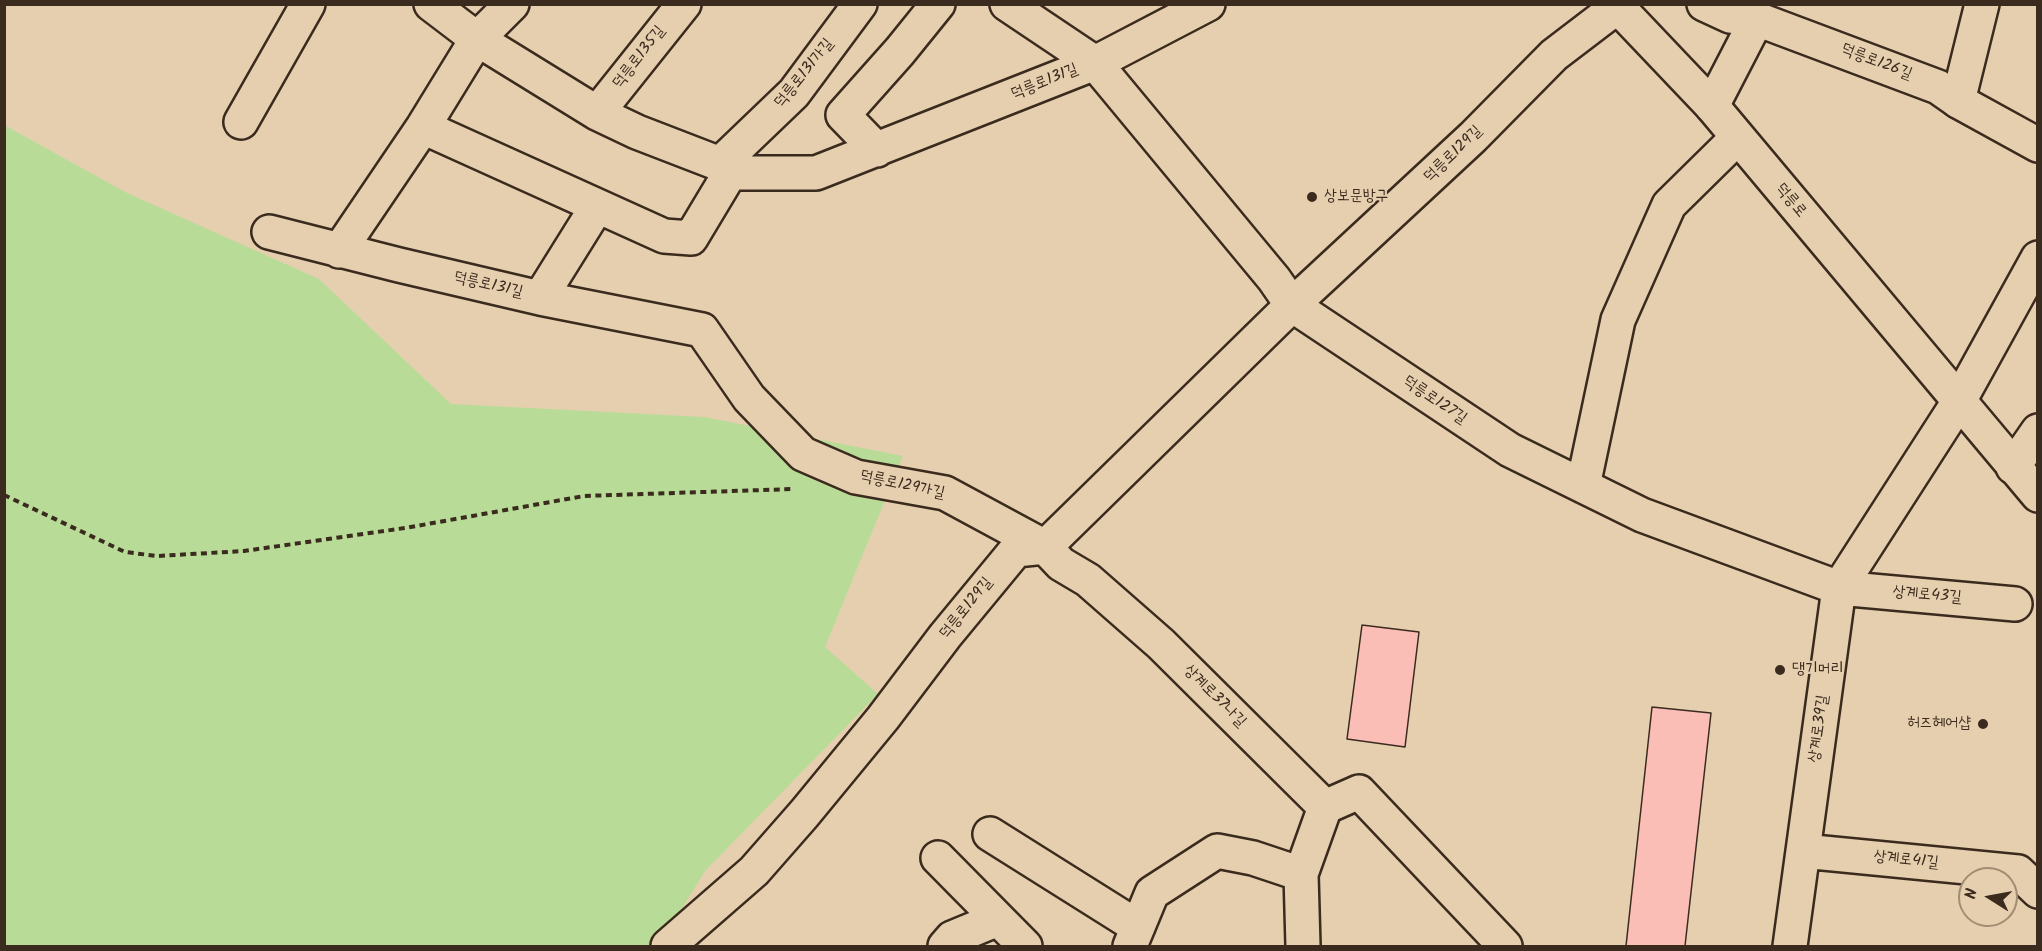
<!DOCTYPE html>
<meta charset="utf-8">
<style>
body{margin:0}
#map{position:relative;width:2042px;height:951px;overflow:hidden;background:#e5cfae;font-family:Kalam,sans-serif}
canvas{display:block}
.frame{position:absolute;inset:0;border:6px solid #3b2a1e;pointer-events:none}
.north{position:absolute;left:1958px;top:867px;width:60px;height:60px;box-sizing:border-box;background:#e5cfae;border:2px solid #a18d74;border-radius:50%;rotate:281deg;font-size:16px;font-weight:700;line-height:24px;text-align:center;color:#3b2a1e}
.north::after{content:'';display:block;margin:auto;width:21px;height:27px;background:#3b2a1e;clip-path:polygon(50% 0,100% 100%,50% 72%,0 100%)}
</style>
<div id="map">
<canvas width="2042" height="951"></canvas>
<div class="frame"></div>
<div class="north">N</div>
</div>
<script>
const context = document.querySelector('canvas').getContext('2d');
context.lineJoin = 'round';
function paint(path, color) { context.fillStyle = color; context.fill(path, 'evenodd'); }
const toPath = rows => new Path2D(rows.map(r => 'M' + r).join(''));
function stroke(path, color, width, dash) { context.strokeStyle = color; context.lineWidth = width; context.lineCap = dash ? 'butt' : 'round'; context.setLineDash(dash || []); context.stroke(path); }
function label(font, color, halo, rows, align = 'center') {
  context.font = font + ' Kalam,"Poor Story",sans-serif'; context.lineWidth = 4.5; context.setLineDash([]); context.textBaseline = 'middle'; context.strokeStyle = halo; context.fillStyle = color; for (const [text, x, y, turn = 0] of rows) {
    context.save(); context.translate(x, y); context.rotate((+turn || 0) * Math.PI / 180); context.textAlign = isNaN(turn) ? turn : align; if (halo) context.strokeText(text, 0, 0); context.fillText(text, 0, 0); context.restore();
  }
}
paint(toPath([
 [4,125,125,192,319,279,451,404,704,417,903,456,825,647,878,694,705,871,660,944,654,946,5,946]
]), '#b8dc97');
const building = toPath([
 [1362,625,1419,632,1405,747,1347,739,1362,625],
 [1652,707,1711,713,1685,946,1626,946,1652,707]
]);
paint(building, '#fabeb6');
stroke(building, '#3b2a1e', 1.5);
const minor = toPath([
 [431,4,477,39,597,113,637,132,720,164,730,173,816,173,1095,63,1208,4],
 [1007,4,1095,63,1274,279,1292,305,1510,450,1642,515,1839,588,2015,604],
 [1958,101,1982,4],
 [1712,106,1757,19],
 [597,113,684,4],
 [241,122,308,4],
 [423,127,664,236,691,238,730,173],
 [877,150,843,115,900,51,938,4],
 [720,164,794,93,860,4],
 [269,232,399,265,540,298,702,330,749,398,803,454,856,477,945,493,1045,547,1061,564,1088,580,1161,644,1325,807],
 [339,251,423,127,477,39,512,4],
 [540,298,593,213,602,209],
 [2013,467,2038,431],
 [1583,486,1618,320,1669,205,1737,138],
 [1325,807,1359,792,1505,946],
 [990,834,1138,927],
 [1803,851,2018,872,2038,891],
 [938,858,1025,946],
 [668,946,754,871,804,814,883,718,945,636,1016,550,1045,547,1292,305,1473,137,1554,55,1617,7],
 [945,946,952,938,998,919],
 [1130,946,1152,893,1217,851,1253,858,1301,874],
 [1303,946,1301,874,1325,807],
 [1790,946,1839,588,1958,403,2038,258]
]);
const major = toPath([
 [1615,4,1712,106,2038,495],
 [1704,4,1730,16,1757,19,1938,87,1958,101,2038,145]
]);
stroke(minor, '#3b2a1e', 38);
stroke(major, '#3b2a1e', 38);
stroke(toPath([
 [4,495,125,552,157,556,244,551,405,528,584,496,793,489]
]), '#3b2a1e', 4, [6, 4.5]);
stroke(minor, '#e5cfae', 33);
stroke(major, '#e5cfae', 33);
for (const [x, y, r, color] of [
 [1312,197,6,"#3b2a1e"],
 [1780,670,6,"#3b2a1e"],
 [1983,724,6,"#3b2a1e"]
]) { const dot = new Path2D(); dot.arc(x, y, r, 0, 2 * Math.PI); context.fillStyle = color; context.fill(dot); stroke(dot, '#e5cfae', 2); }
label('16px', '#3b2a1e', '#e5cfae', [
 ["덕릉로135길",640,58,-52],
 ["덕릉로126길",1876,63,21],
 ["덕릉로131가길",805,74,-51],
 ["덕릉로131길",1045,83,-22],
 ["덕릉로129길",1454,155,-44],
 ["덕릉로",1790,201,50],
 ["덕릉로131길",488,286,13],
 ["덕릉로127길",1434,401,34],
 ["덕릉로129가길",902,486,12],
 ["상계로43길",1927,596,5],
 ["덕릉로129길",967,609,-51],
 ["상계로37나길",1214,697,45],
 ["상계로39길",1820,729,-82],
 ["상계로41길",1906,861,6]
]);
label('16px', '#3b2a1e', '#e5cfae', [
 ["상보문방구",1324,197],
 ["댕기머리",1792,670],
 ["허즈헤어샵",1971,724,"right"]
], 'left');
</script>
